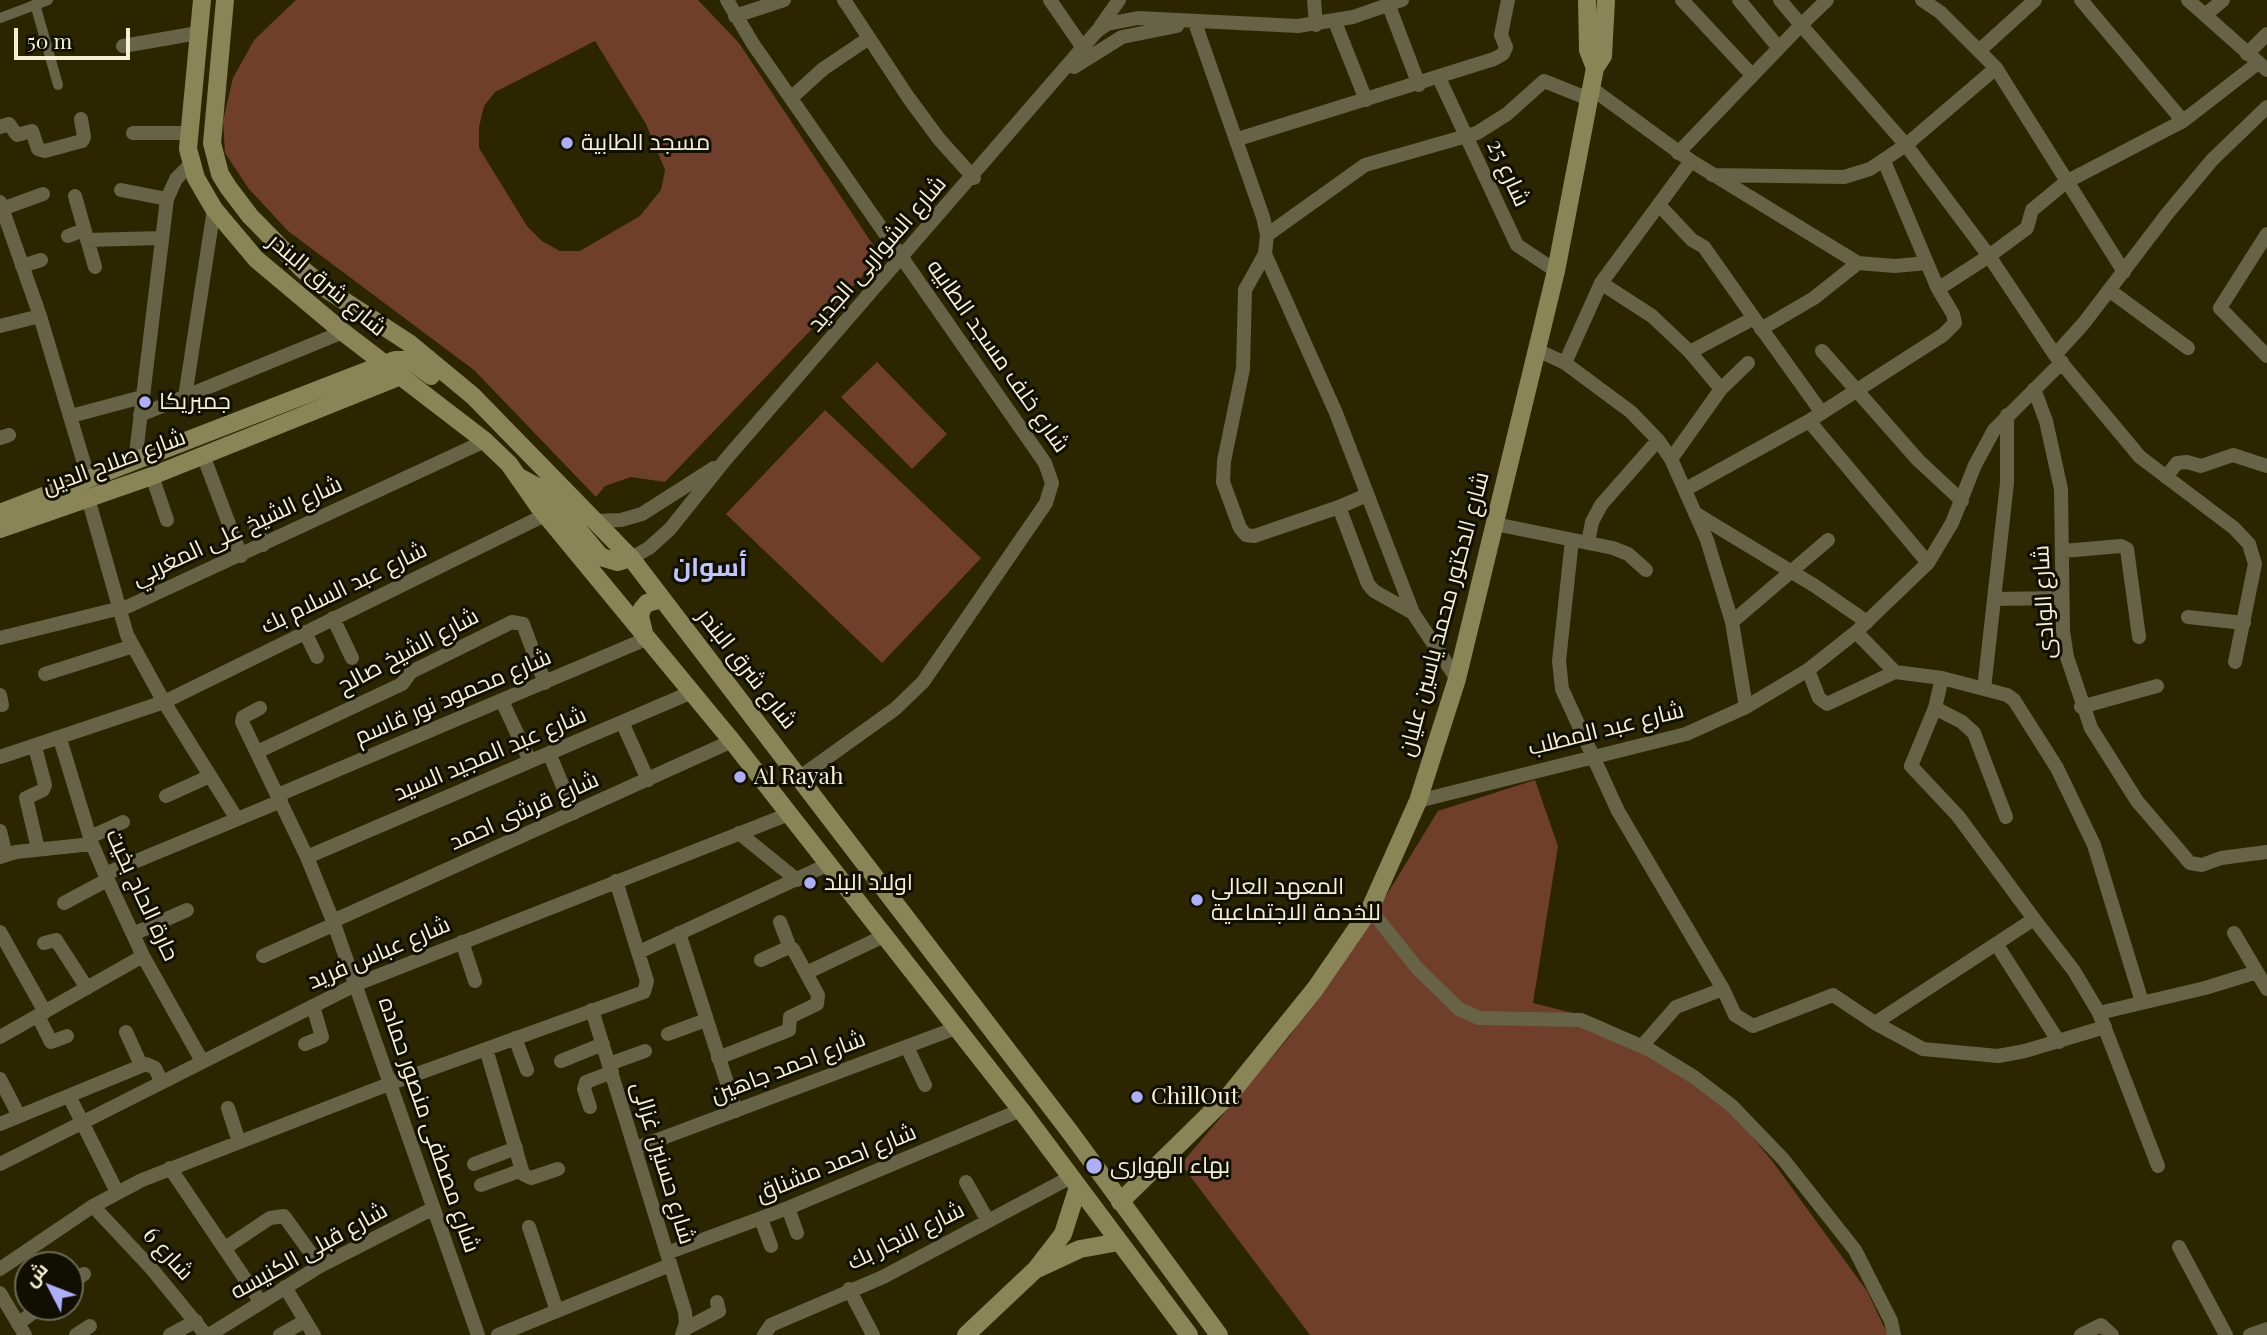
<!DOCTYPE html>
<meta charset="utf-8">
<style>
body{margin:0}
#map{position:relative;width:2267px;height:1335px;overflow:hidden;background:#2b2600;font-family:"Playfair Display",Cairo,serif}
canvas{display:block}
.north{position:absolute;left:14px;top:1251px;width:70px;height:70px;box-sizing:border-box;background:#110f00;border:2px solid #6c6955;border-radius:50%;rotate:312deg;font-size:19px;font-weight:700;line-height:28px;text-align:center;color:#f4f1d5}
.north::after{content:'';display:block;margin:auto;width:24px;height:32px;background:#adaffb;clip-path:polygon(50% 0,100% 100%,50% 72%,0 100%)}
.scale{position:absolute;left:14px;top:28px;width:116px;height:32px;box-sizing:border-box;border:4px solid #f4f1d5;border-top:0;padding-left:9px;font-size:21px;line-height:24px;white-space:nowrap;color:#f4f1d5;-webkit-text-stroke:5px #110f00;paint-order:stroke}
</style>
<div id="map">
<canvas width="2267" height="1335"></canvas>
<div class="north">ش</div>
<div class="scale">50 m</div>
</div>
<script>
const context = document.querySelector('canvas').getContext('2d');
context.lineJoin = 'round';
function paint(path, color) { context.fillStyle = color; context.fill(path, 'evenodd'); }
const toPath = rows => new Path2D(rows.map(r => 'M' + r).join(''));
function stroke(path, color, width, dash) { context.strokeStyle = color; context.lineWidth = width; context.lineCap = dash ? 'butt' : 'round'; context.setLineDash(dash || []); context.stroke(path); }
function label(font, color, halo, rows, align = 'center') {
  context.font = font + ' "Playfair Display",Cairo,serif'; context.lineWidth = 6; context.setLineDash([]); context.textBaseline = 'middle'; context.strokeStyle = halo; context.fillStyle = color; for (const [text, x, y, turn = 0] of rows) {
    context.save(); context.translate(x, y); context.rotate((+turn || 0) * Math.PI / 180); context.textAlign = isNaN(turn) ? turn : align; if (halo) context.strokeText(text, 0, 0); context.fillText(text, 0, 0); context.restore();
  }
}
paint(toPath([
 [296,0,698,0,739,43,881,257,665,482,631,477,605,486,596,497,474,370,288,231,249,189,225,153,223,121,233,78,254,40],
 [595,41,646,124,665,170,661,190,640,216,580,251,560,251,542,241,527,226,479,148,479,127,484,106,495,92],
 [877,362,947,434,912,469,841,397],
 [825,410,981,558,882,663,726,514],
 [1535,780,1558,846,1533,1003,1573,1013,1645,1043,1716,1093,1773,1162,1867,1291,1888,1335,1310,1335,1181,1164,1289,1037,1381,904,1438,811]
]), '#6f3f2b');
stroke(toPath([
 [35,4,58,85],
 [0,18,48,0]
]), '#666346', 10);
stroke(toPath([
 [727,0,753,44,1045,463,1052,483,1046,503,923,682,895,709,800,777],
 [844,0,908,97,939,139,974,178],
 [1050,0,1083,48],
 [1314,0,1316,25],
 [1682,0,1751,74],
 [1739,0,1778,47],
 [1922,0,1940,12,1996,68,1906,145,1989,256,1938,289,1953,314,1955,323,1943,335,1809,421,1928,563],
 [2081,0,2183,121],
 [2188,0,2267,70],
 [1389,6,1419,85],
 [2205,15,2223,0],
 [735,16,784,0],
 [1335,22,1366,100],
 [1195,23,1263,217,1267,235,1265,254,1336,413,1413,613,1457,679],
 [1100,27,1119,0],
 [123,46,198,33],
 [1980,50,2035,0],
 [2247,54,2267,34],
 [1074,67,1122,37,1177,26],
 [1996,68,2124,272],
 [1439,78,1517,245,1556,271],
 [1591,88,1691,161,1858,263,1895,266,1927,263],
 [791,98,823,69,869,38],
 [0,127,9,124,17,135,32,131,38,149,45,151,82,141,84,137,81,119],
 [133,133,188,133],
 [1238,139,1494,59,1503,54,1506,47,1501,35,1508,0],
 [1678,153,1801,25,1780,0],
 [1884,161,1938,289],
 [1712,175,1844,177,1870,169,1906,145,1801,25,1827,0],
 [121,190,167,199],
 [75,196,95,267],
 [0,202,40,316,89,480],
 [1659,205,1692,240,1704,247,1754,318],
 [2,209,43,194],
 [2267,234,2220,308,2267,356],
 [1267,235,1365,165,1477,133,1507,114,1544,81,1589,99],
 [68,236,84,230],
 [87,240,161,238],
 [1265,254,1245,290,1243,369,1224,461,1223,482,1240,528,1246,535,1254,536,1339,507,1368,584,1374,591,1413,613],
 [22,266,41,260],
 [2109,290,2188,348],
 [0,326,40,316],
 [1761,329,1814,298,1858,263],
 [1537,350,1565,363,1631,412,1658,440,1671,459,1707,540,1732,622,1746,707],
 [1822,351,1918,460,1962,501],
 [1690,352,1652,316,1601,283,1691,161],
 [2055,355,2084,323,2167,214,2212,160,2267,107],
 [1565,363,1601,283],
 [1721,389,1690,352,1754,318,1822,413],
 [2034,389,2046,421,2061,489,2063,631,2067,657,2091,728,2137,801,2190,863,2202,865,2221,858,2267,852],
 [185,397,214,209],
 [140,415,343,332],
 [71,416,142,397],
 [0,438,9,435],
 [203,455,241,556],
 [1671,459,1721,389,1748,363],
 [135,462,167,199,176,179,191,164],
 [152,476,167,520],
 [2166,477,2177,463,2187,462,2201,466,2233,455,2267,466],
 [1686,489,1809,421],
 [88,498,127,635,164,702,237,819],
 [1339,507,1367,495],
 [1698,515,1815,586,1867,622],
 [595,521,621,520,642,514,714,468],
 [1495,524,1613,548,1628,554,1646,570],
 [256,528,263,545],
 [1572,540,1559,661,1562,689,1618,811,1723,989],
 [1588,543,1592,522,1601,505,1658,440],
 [2063,551,2121,546,2127,549,2139,637],
 [631,558,649,548,670,529,726,459,1097,31,1107,24,1138,18,1298,26,1353,17,1402,0],
 [1994,599,2062,598],
 [2188,617,2244,623],
 [333,618,352,658],
 [1732,622,1828,540],
 [305,632,317,657],
 [1856,632,1895,672],
 [0,638,129,606,485,441],
 [2235,662,2255,564,2249,544,2234,528,2140,457,2055,355,1989,256,2027,228,2032,210,2066,182,2183,121,2258,63],
 [1808,670,1819,698,1827,704,1895,672,1942,678,2007,695,2014,700,2057,768,2094,845,2142,1002],
 [45,674,133,646],
 [1942,678,1935,708,1911,766,1958,816,2034,919,1875,1023,1923,1049,1998,1056,2025,1051,2105,1027],
 [1984,689,2007,483,2007,415],
 [0,695,2,705],
 [502,701,530,761],
 [2081,707,2157,686],
 [260,708,243,717,242,722,307,857,333,921,478,1335],
 [1935,708,1962,722,1974,733,2006,817],
 [622,722,648,780],
 [60,739,92,844,105,874,143,956,202,1061],
 [35,747,45,785,43,790,26,798,38,849],
 [257,752,402,684,411,672,512,622,523,624,545,683],
 [549,753,574,813],
 [0,757,164,702,545,515],
 [278,795,646,639],
 [166,796,210,776],
 [1418,801,1686,734,1746,707,1808,670,1856,632,1928,563,1952,523,1975,465,1994,430,2062,362],
 [0,831,6,855],
 [739,833,797,880],
 [90,837,123,822],
 [0,857,16,852,92,844],
 [307,857,692,692],
 [105,874,281,801],
 [64,903,107,880],
 [1370,909,1417,968,1459,1009,1479,1018,1581,1020,1650,1050,1694,1077,1732,1106,1783,1159,1855,1250,1891,1321,1894,1335],
 [2034,919,2074,971,2099,1013,2158,1166],
 [333,921,732,741],
 [780,922,790,948],
 [0,932,45,1012],
 [679,933,736,1111],
 [133,934,187,910],
 [462,942,475,981],
 [44,943,56,940,87,988],
 [1997,945,2059,1042],
 [639,952,829,864],
 [263,956,335,924],
 [2257,972,2267,989],
 [806,973,884,936],
 [592,1010,685,1312,686,1323,682,1335],
 [2099,1013,2205,988,2257,972,2234,933],
 [38,1016,51,1042,67,1036],
 [126,1032,141,1065],
 [668,1034,706,1020],
 [0,1037,143,956],
 [515,1038,527,1070],
 [305,1044,322,1037,313,1006],
 [1642,1046,1676,1007,1723,989,1735,1015,1753,1026,1833,995,1875,1023],
 [907,1047,925,1085],
 [486,1049,523,1174,531,1178,558,1169],
 [718,1058,789,1030,790,1017,817,1004,818,995,793,949,787,948,761,960],
 [561,1061,603,1044],
 [609,1064,645,1051],
 [0,1079,19,1116],
 [69,1096,117,1192],
 [590,1107,584,1089,586,1082,612,1072],
 [228,1108,239,1142],
 [0,1124,146,1064,155,1068,161,1081],
 [636,1148,956,1028],
 [0,1164,357,984,789,814],
 [474,1164,516,1148],
 [170,1168,260,1301],
 [966,1182,988,1221],
 [481,1185,522,1170],
 [93,1206,151,1268,206,1335],
 [788,1208,797,1233],
 [761,1219,771,1246],
 [529,1227,557,1311],
 [2179,1247,2226,1335],
 [225,1248,270,1218,284,1216,320,1266],
 [667,1253,788,1208,1021,1110],
 [0,1269,93,1206,142,1180,389,1084,644,992,647,981,616,881],
 [70,1284,84,1274],
 [285,1287,314,1335],
 [849,1289,873,1335],
 [0,1293,25,1335],
 [18,1324,40,1307],
 [685,1329,719,1311,717,1302],
 [76,1335,90,1326],
 [170,1335,196,1321],
 [209,1335,320,1266,432,1209],
 [280,1335,305,1321],
 [498,1335,670,1265],
 [764,1335,771,1325,883,1277,1071,1177],
 [2081,1335,2101,1325,2112,1335],
 [2250,1335,2267,1329]
]), '#666346', 14);
stroke(toPath([
 [202,0,188,149,196,178,214,209,256,259,343,332,485,441,509,464,539,507,732,741,1021,1110,1189,1335],
 [225,0,212,143,220,174,228,187,250,216,301,268,326,289,409,343,473,396,631,558,1070,1132,1219,1335],
 [1587,0,1588,50,1595,68],
 [519,477,547,492,601,557,618,562,631,558],
 [0,513,395,360,409,360,431,376],
 [0,529,152,476,401,376],
 [645,637,640,616,642,609,647,603,662,599],
 [1120,1202,1231,1093,1315,989,1370,909,1418,801,1457,679,1556,271,1595,68,1603,56,1606,0],
 [1039,1268,1080,1249,1119,1242],
 [966,1335,1036,1269,1063,1234,1078,1187]
]), '#8a8557', 18);
for (const [x, y, r, color] of [
 [567,143,7,"#adaffb"],
 [145,402,7,"#adaffb"],
 [740,777,7,"#adaffb"],
 [810,883,7,"#adaffb"],
 [1197,900,7,"#adaffb"],
 [1137,1097,7,"#adaffb"],
 [1094,1166,9,"#adaffb"]
]) { const dot = new Path2D(); dot.arc(x, y, r, 0, 2 * Math.PI); context.fillStyle = color; context.fill(dot); stroke(dot, '#110f00', 2.5); }
label('23px', '#f4f1d5', '#110f00', [
 ["مسجد الطابية",581,143],
 ["جمبريكا",159,402],
 ["Al Rayah",754,777],
 ["اولاد البلد",824,883],
 ["المعهد العالى",1211,887],
 ["للخدمة الاجتماعية",1211,913],
 ["ChillOut",1151,1097],
 ["بهاء الهوارى",1110,1166]
], 'left');
label('23px', '#f4f1d5', '#110f00', [
 ["شارع 25",1508,173,65],
 ["شارع الشواربى الجديد",877,254,-49],
 ["شارع شرق البندر",327,285,40],
 ["شارع خلف مسجد الطابيه",998,356,55],
 ["شارع صلاح الدين",114,462,-20],
 ["شارع الشيخ على المغربي",237,531,-25],
 ["شارع عبد السلام بك",344,588,-26],
 ["شارع الوادى",2044,602,-93],
 ["شارع الدكتور محمد ياسين عليان",1444,614,-75],
 ["شارع الشيخ صالح",408,651,-28],
 ["شارع شرق البندر",747,669,52],
 ["شارع محمود نور قاسم",453,697,-23],
 ["شارع عبد المطلب",1606,729,-14],
 ["شارع عبد المجيد السيد",490,754,-23],
 ["شارع قرشى احمد",524,811,-24],
 ["حارة الحاج بخيت",142,895,65],
 ["شارع عباس فريد",379,953,-23],
 ["شارع احمد جاهين",788,1067,-21],
 ["شارع مصطفى منصور حماده",429,1125,71],
 ["شارع حسنين غزالى",663,1163,73],
 ["شارع احمد مشناق",836,1163,-22],
 ["شارع النجار بك",906,1236,-26],
 ["شارع قبلى الكنيسه",309,1251,-29],
 ["شارع 6",168,1254,48]
]);
label('bold 26px', '#c2c4fe', '#110f00', [
 ["أسوان",710,568]
]);
</script>
